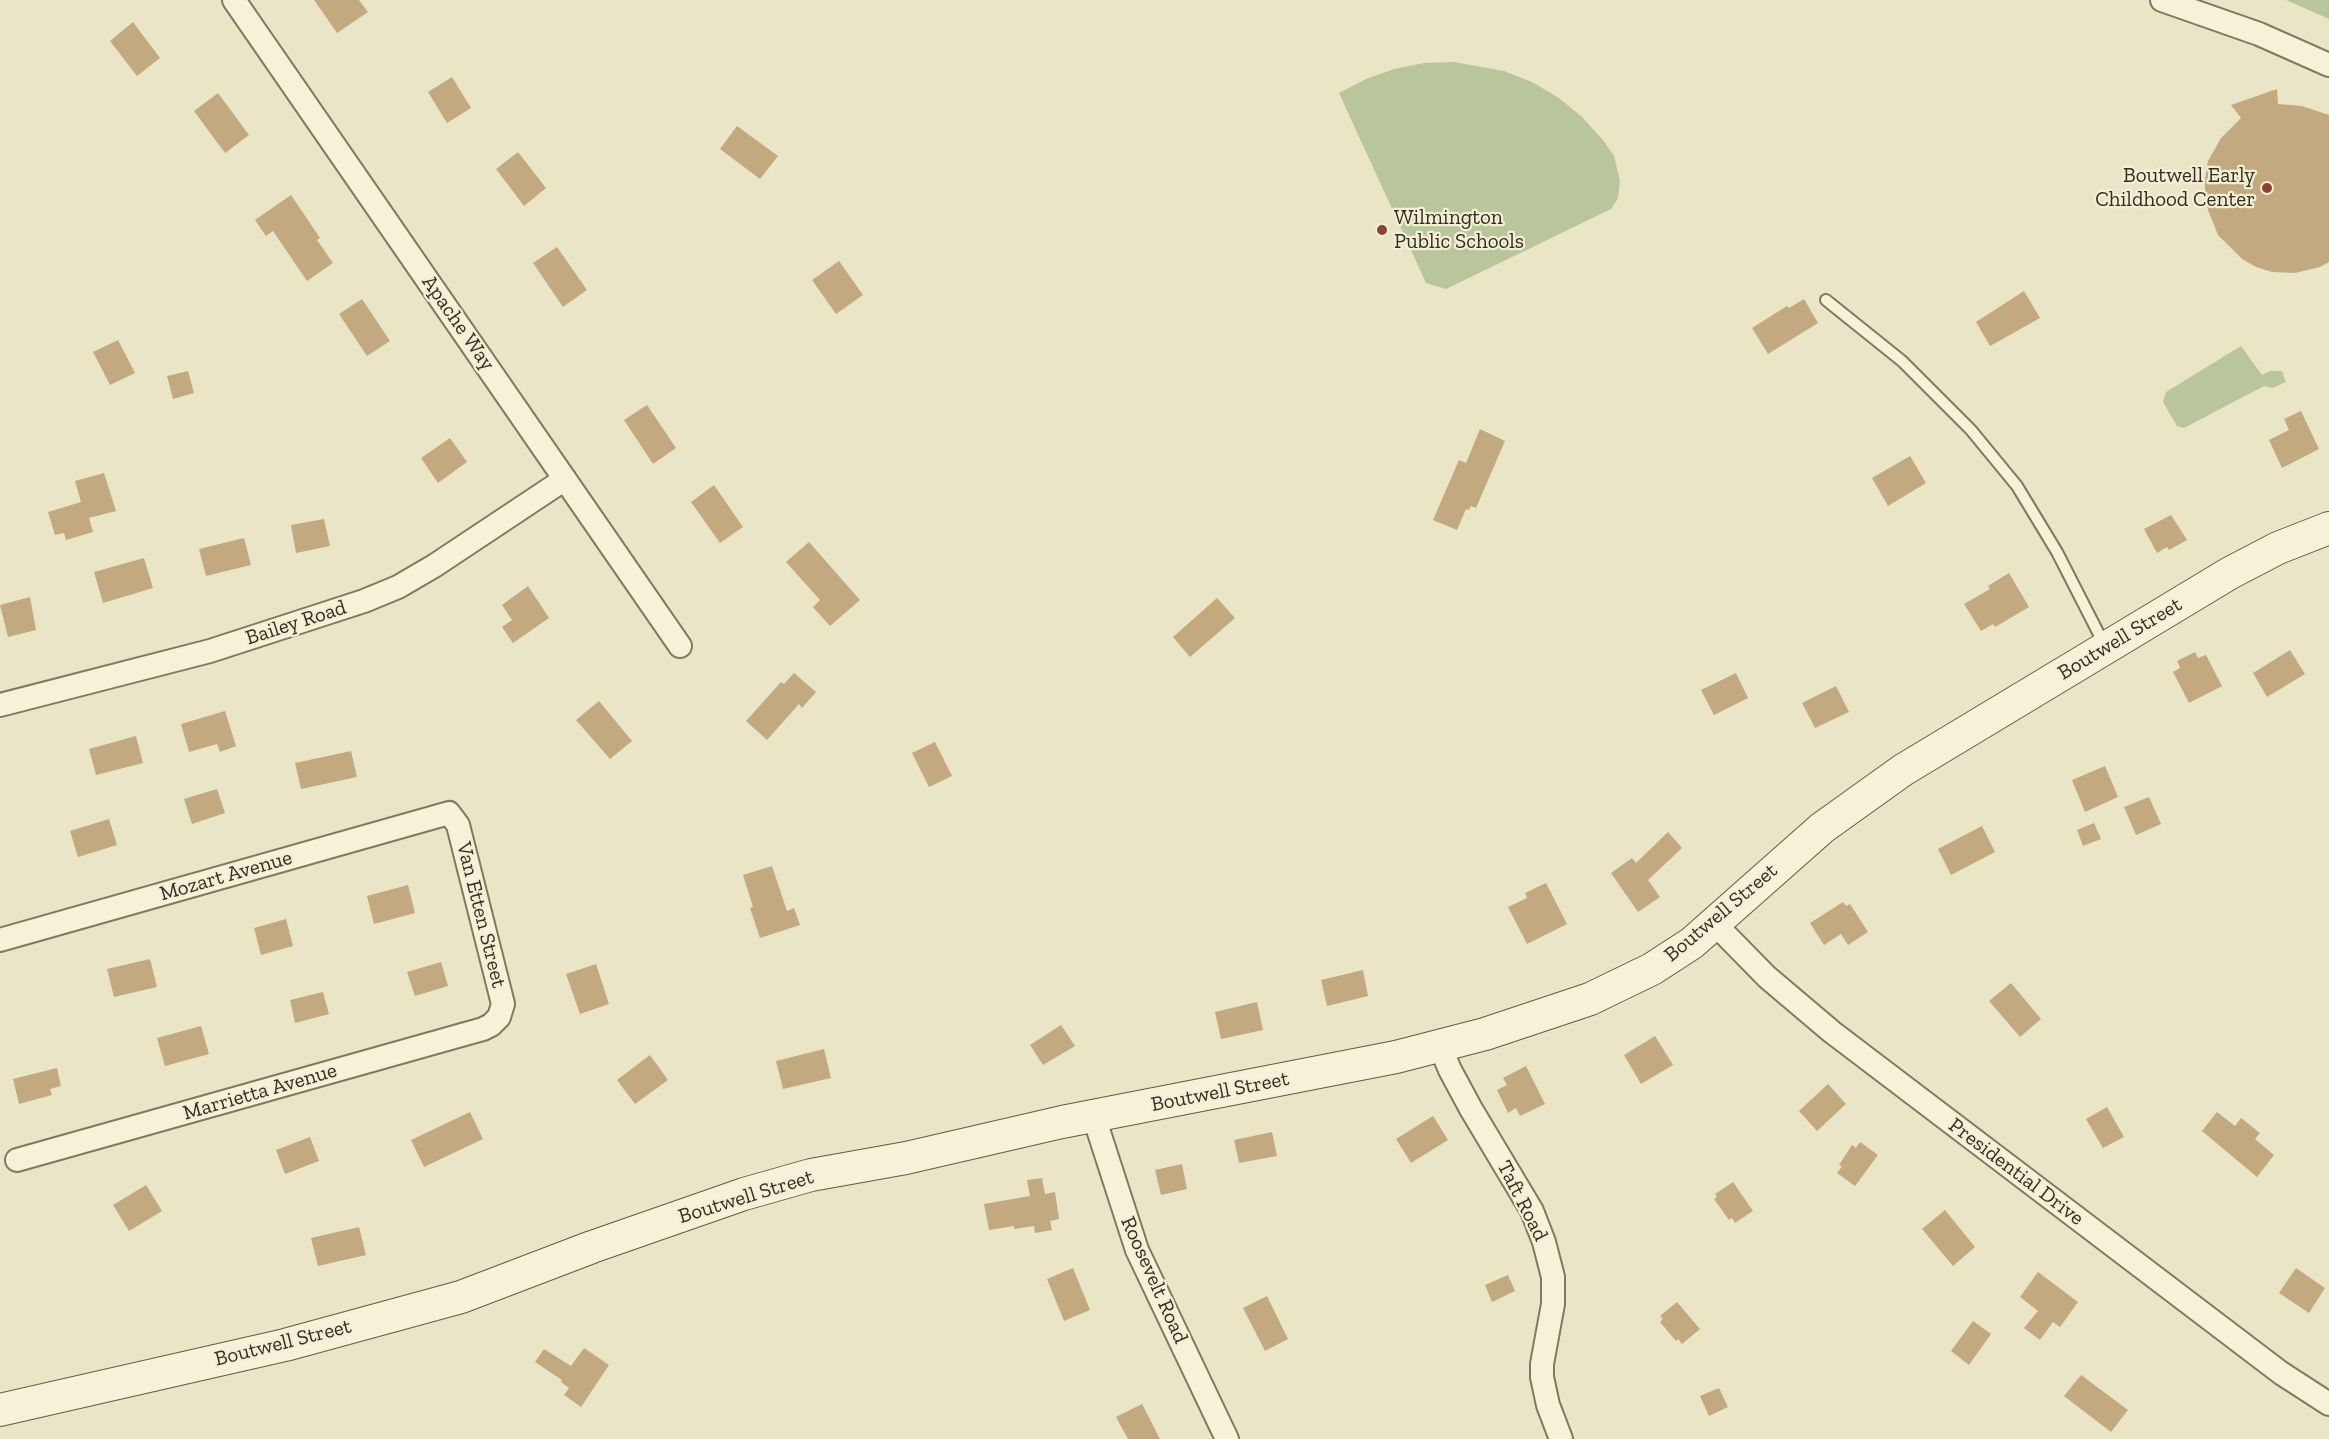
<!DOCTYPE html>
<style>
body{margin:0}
canvas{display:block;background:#e9e5c6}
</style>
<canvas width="2329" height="1439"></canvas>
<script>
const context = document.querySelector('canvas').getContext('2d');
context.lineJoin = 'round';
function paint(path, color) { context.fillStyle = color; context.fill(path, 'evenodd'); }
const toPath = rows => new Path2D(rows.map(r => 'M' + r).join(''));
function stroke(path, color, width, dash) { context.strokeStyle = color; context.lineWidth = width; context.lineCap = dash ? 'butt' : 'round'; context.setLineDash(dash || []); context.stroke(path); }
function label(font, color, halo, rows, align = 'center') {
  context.font = font + ' "Zilla Slab",serif'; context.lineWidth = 4.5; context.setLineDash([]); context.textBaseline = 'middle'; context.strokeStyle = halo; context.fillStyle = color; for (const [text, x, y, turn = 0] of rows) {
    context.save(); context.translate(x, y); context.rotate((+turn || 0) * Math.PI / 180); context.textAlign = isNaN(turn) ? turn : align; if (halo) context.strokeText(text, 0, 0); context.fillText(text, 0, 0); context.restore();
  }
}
paint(toPath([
 [2286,0,2329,0,2329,19],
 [1454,62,1504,71,1532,82,1559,98,1582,117,1603,140,1614,156,1620,181,1618,198,1611,209,1446,289,1426,283,1339,93,1366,79,1394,69,1424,63],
 [2241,346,2262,375,2270,371,2282,371,2286,382,2272,388,2264,386,2184,428,2177,426,2163,402,2166,392]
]), '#b9c69b');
paint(toPath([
 [314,0,359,0,368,12,337,33],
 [133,22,160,58,137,76,110,41],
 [452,77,471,108,447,123,428,92],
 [2277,89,2278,104,2302,106,2329,115,2329,262,2320,267,2295,273,2272,272,2256,267,2242,259,2218,235,2208,210,2205,196,2205,180,2208,161,2221,138,2241,118,2231,105],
 [218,93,249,135,225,153,194,111],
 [737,126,778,156,760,179,720,149],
 [518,152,546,188,524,206,496,169],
 [291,195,320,238,317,240,333,263,307,281,273,231,266,236,255,220],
 [557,247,587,290,563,307,533,263],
 [839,261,863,295,836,314,812,280],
 [2024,291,2040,318,1990,346,1976,322],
 [362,299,390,341,367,356,339,314],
 [1804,299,1818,323,1768,354,1752,328,1787,306,1789,308],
 [118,340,135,373,110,385,93,352],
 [188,371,194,393,173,399,167,376],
 [647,405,676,448,653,464,624,420],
 [2301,411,2319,449,2282,468,2269,440,2289,430,2284,419],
 [1480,429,1505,441,1476,508,1471,506,1469,510,1466,509,1457,530,1433,520,1459,460,1466,463],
 [450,438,467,462,438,483,421,458],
 [1910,456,1926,483,1888,506,1872,478],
 [104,473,116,511,89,518,93,532,66,540,64,533,55,535,48,512,81,502,75,481],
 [714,485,743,527,720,543,691,502],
 [2171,515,2187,540,2169,550,2167,547,2157,553,2144,529],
 [324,519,330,546,296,553,291,525],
 [244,538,251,565,206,576,199,549],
 [809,542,860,600,830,626,813,607,820,600,786,562],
 [144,558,153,588,103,603,94,572],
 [2009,573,2029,607,1995,627,1993,624,1981,631,1964,604,1990,589,1988,586],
 [528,586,549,618,513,643,502,627,512,620,502,605],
 [30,597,36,630,8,637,0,605],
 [1217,598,1235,618,1190,657,1173,637],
 [2290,650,2305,674,2267,697,2253,673],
 [2195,652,2198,658,2206,655,2222,686,2189,703,2173,672,2180,668,2177,661],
 [794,673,816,692,802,708,799,704,767,740,746,721,781,682,784,684],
 [1736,673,1748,698,1714,715,1701,690],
 [1836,686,1849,712,1815,728,1802,703],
 [599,701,632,741,610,759,576,720],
 [225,711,236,746,220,752,217,744,189,752,181,724],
 [136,736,143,763,96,775,89,749],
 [935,742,952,776,929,787,912,753],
 [351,751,357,777,301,789,295,763],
 [2105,766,2118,797,2085,812,2072,780],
 [217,789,225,813,192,824,184,799],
 [2149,797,2161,824,2136,835,2124,807],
 [109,819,117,845,78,857,70,831],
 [2094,823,2101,839,2083,846,2077,830],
 [1982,826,1995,852,1951,875,1938,849],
 [1668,832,1682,848,1648,880,1660,897,1638,912,1611,873,1632,858,1636,863],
 [772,866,787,911,794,908,800,925,760,938,750,908,753,907,743,875],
 [1546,883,1567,924,1527,944,1508,907,1527,898,1525,893],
 [408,885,415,913,374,924,367,896],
 [1843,902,1846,906,1850,904,1868,932,1848,945,1841,934,1824,945,1810,923],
 [286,919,293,946,261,955,254,928],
 [150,959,157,987,114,997,107,969],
 [441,962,448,986,415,996,407,972],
 [596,964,609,1004,580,1014,566,974],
 [1363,970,1368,996,1327,1006,1321,980],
 [2011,983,2041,1019,2020,1037,1989,1001],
 [323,992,329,1014,295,1023,290,1000],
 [1257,1002,1263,1030,1221,1039,1215,1012],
 [1061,1025,1075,1046,1043,1065,1030,1045],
 [201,1026,209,1054,165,1066,157,1038],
 [1655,1036,1673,1065,1641,1084,1624,1055],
 [824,1049,831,1078,783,1089,776,1061],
 [650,1055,668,1080,635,1104,617,1080],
 [1526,1066,1545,1104,1520,1116,1516,1108,1508,1113,1497,1090,1507,1085,1503,1078],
 [57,1068,61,1086,50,1089,52,1095,19,1104,13,1079],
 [1828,1084,1846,1104,1817,1131,1799,1111],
 [2107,1107,2124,1137,2103,1148,2086,1119],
 [470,1112,483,1139,424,1167,411,1140],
 [2217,1112,2235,1126,2241,1118,2260,1133,2255,1139,2274,1155,2257,1177,2202,1131],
 [1433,1116,1448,1140,1411,1163,1396,1139],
 [1272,1132,1277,1156,1239,1163,1234,1140],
 [310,1137,319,1161,285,1174,276,1150],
 [1860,1142,1878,1155,1855,1186,1837,1173,1842,1166,1839,1165,1852,1145,1856,1148],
 [1182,1164,1187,1189,1161,1195,1155,1170],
 [1042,1178,1045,1194,1055,1192,1059,1219,1050,1221,1052,1230,1035,1233,1034,1226,1014,1229,1014,1226,989,1230,984,1204,1030,1196,1027,1180],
 [1733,1182,1753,1211,1735,1223,1732,1218,1729,1220,1714,1199,1717,1197,1715,1194],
 [146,1185,162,1211,129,1231,113,1205],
 [1945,1210,1975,1247,1953,1266,1922,1229],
 [359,1227,366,1255,318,1266,311,1238],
 [1073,1268,1090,1310,1064,1321,1047,1279],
 [2296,1268,2325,1288,2309,1313,2279,1293],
 [2038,1272,2078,1302,2060,1327,2053,1322,2040,1340,2024,1328,2038,1311,2020,1297],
 [1508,1275,1515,1291,1492,1302,1485,1285],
 [1267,1296,1288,1339,1265,1351,1243,1308],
 [1677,1302,1700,1329,1682,1344,1678,1339,1676,1341,1660,1322,1663,1319,1660,1316],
 [1973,1321,1991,1334,1969,1365,1951,1351],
 [584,1348,609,1365,581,1407,564,1395,569,1388,561,1382,562,1380,535,1362,544,1349,571,1366],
 [2081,1375,2128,1410,2111,1432,2064,1396],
 [1719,1388,1728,1407,1709,1416,1700,1396],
 [1142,1404,1160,1439,1128,1439,1116,1417]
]), '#c3a980');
const lane = toPath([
 [1826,300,1902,361,1971,430,2017,486,2057,552,2104,644]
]);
const street = toPath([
 [234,0,680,646],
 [2162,0,2259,34,2329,65],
 [0,705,210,651,364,601,398,587,434,566,565,479],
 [1715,924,1767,977,1832,1032,2281,1373,2329,1404],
 [0,940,449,813,458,825,503,1004,499,1017,491,1025,483,1029,17,1160],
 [1440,1046,1450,1070,1471,1109,1532,1211,1544,1242,1553,1277,1553,1304,1542,1364,1542,1377,1548,1405,1561,1439],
 [1094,1117,1137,1250,1227,1439]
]);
const secondary = toPath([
 [0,1410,285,1345,461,1297,592,1247,744,1194,811,1175,906,1158,1062,1122,1396,1057,1485,1034,1590,999,1652,969,1692,943,1822,828,1903,770,2230,573,2278,548,2329,528]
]);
stroke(lane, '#83785e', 14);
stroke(street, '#83785e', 26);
stroke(secondary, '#655941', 34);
stroke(lane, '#f5f2d9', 10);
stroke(street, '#f5f2d9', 22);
stroke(secondary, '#f5f2d9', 32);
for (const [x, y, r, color] of [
 [2267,188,6,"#8b4434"],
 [1382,230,6,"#8b4434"]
]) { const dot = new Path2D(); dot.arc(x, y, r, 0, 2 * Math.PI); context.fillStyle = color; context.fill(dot); stroke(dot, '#f2efd5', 2); }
label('21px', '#352e20', '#f2efd5', [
 ["Boutwell Early",2255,176],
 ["Childhood Center",2255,200],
 ["Wilmington",1394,218,"left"],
 ["Public Schools",1394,242,"left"]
], 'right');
label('21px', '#352e20', '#f2efd5', [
 ["Apache Way",458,323,55],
 ["Bailey Road",296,623,-18],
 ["Boutwell Street",2120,639,-31],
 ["Mozart Avenue",226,876,-16],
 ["Boutwell Street",1721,913,-40],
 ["Van Etten Street",481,915,76],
 ["Marrietta Avenue",260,1092,-16],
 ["Boutwell Street",1220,1092,-11],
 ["Presidential Drive",2016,1172,37],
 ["Boutwell Street",746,1197,-17],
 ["Taft Road",1522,1201,63],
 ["Roosevelt Road",1154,1280,66],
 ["Boutwell Street",283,1343,-14]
]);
</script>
